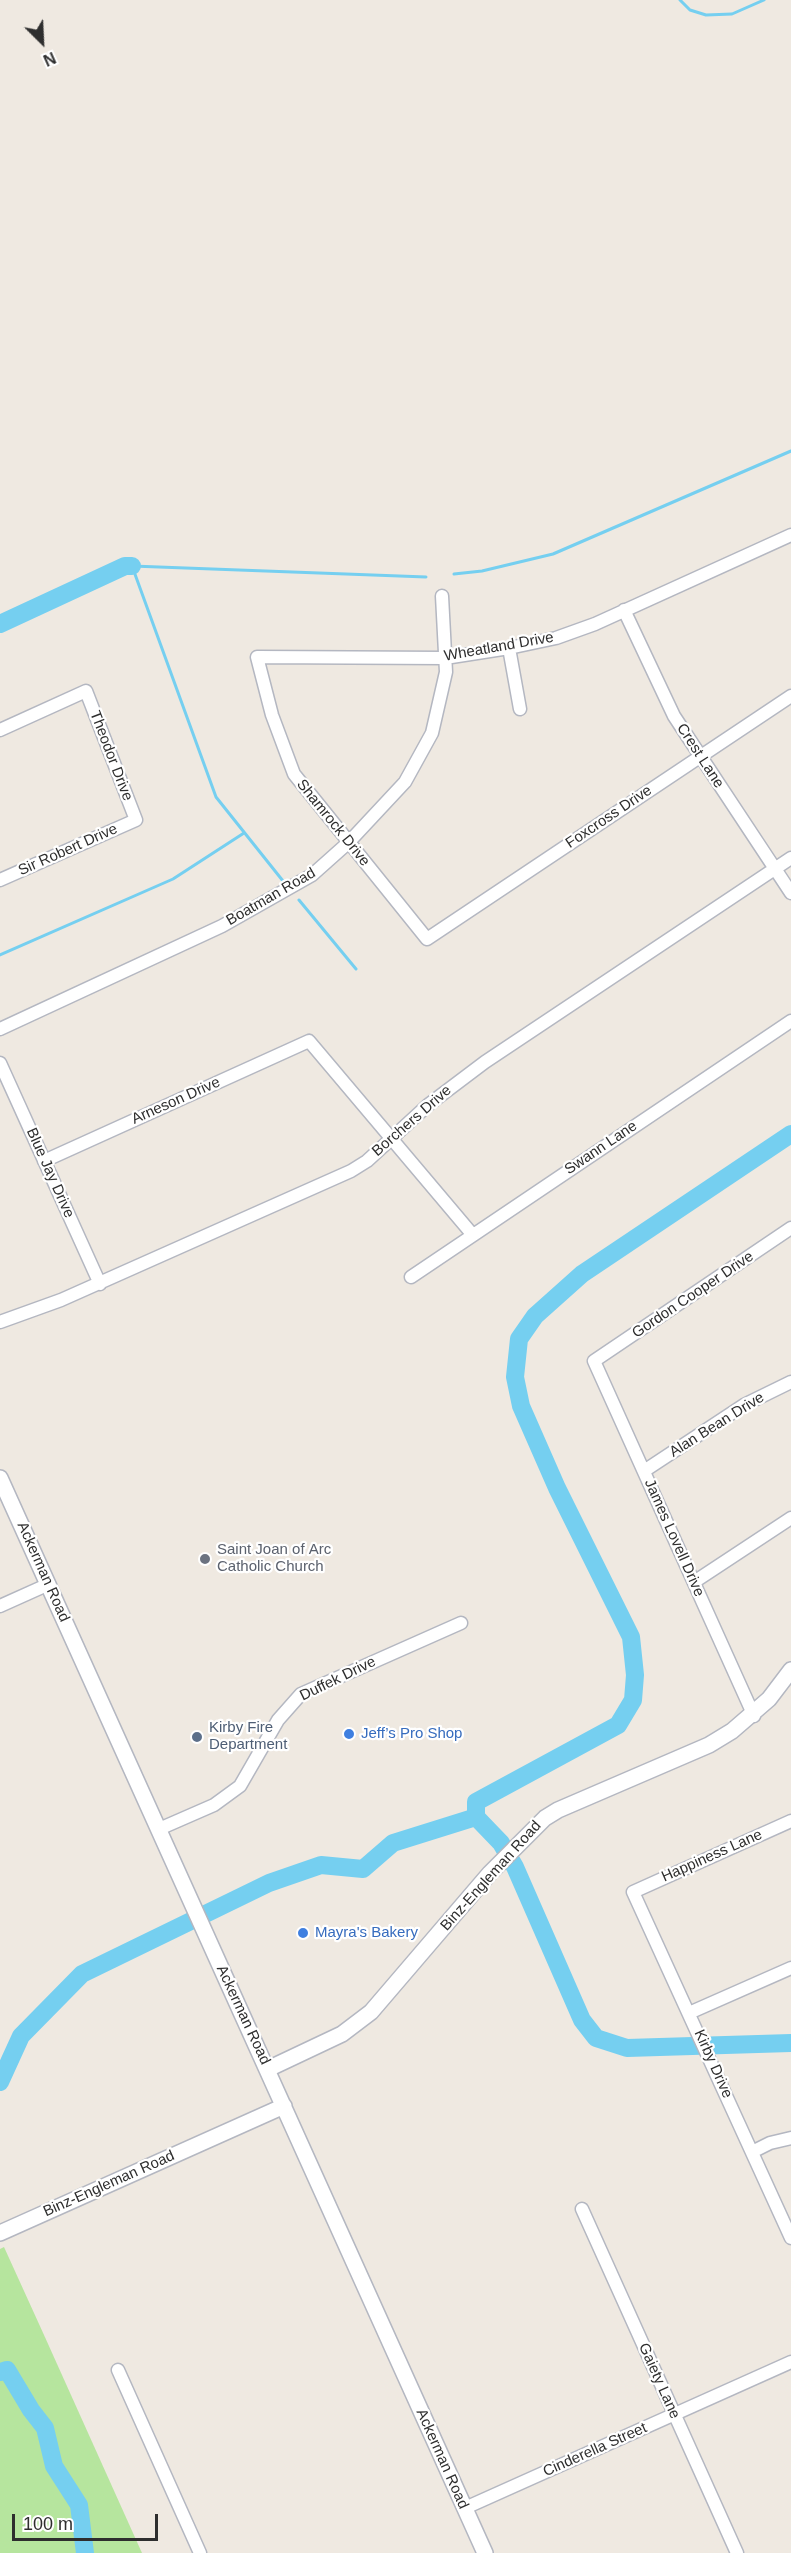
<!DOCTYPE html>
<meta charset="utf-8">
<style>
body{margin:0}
#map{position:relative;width:791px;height:2553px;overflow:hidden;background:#efe9e1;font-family:Arial,sans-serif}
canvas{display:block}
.north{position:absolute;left:12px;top:12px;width:60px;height:60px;-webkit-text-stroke:4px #fff;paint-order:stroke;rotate:156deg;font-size:16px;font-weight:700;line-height:24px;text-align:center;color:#2e2e2e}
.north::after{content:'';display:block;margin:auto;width:21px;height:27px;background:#2e2e2e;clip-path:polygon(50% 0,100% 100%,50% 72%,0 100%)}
.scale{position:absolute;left:12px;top:2514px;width:146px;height:27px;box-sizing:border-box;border:3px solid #2e2e2e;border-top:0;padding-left:8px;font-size:18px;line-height:21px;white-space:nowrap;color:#2e2e2e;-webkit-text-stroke:4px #fff;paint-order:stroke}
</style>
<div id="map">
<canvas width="791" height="2553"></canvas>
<div class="north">N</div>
<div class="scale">100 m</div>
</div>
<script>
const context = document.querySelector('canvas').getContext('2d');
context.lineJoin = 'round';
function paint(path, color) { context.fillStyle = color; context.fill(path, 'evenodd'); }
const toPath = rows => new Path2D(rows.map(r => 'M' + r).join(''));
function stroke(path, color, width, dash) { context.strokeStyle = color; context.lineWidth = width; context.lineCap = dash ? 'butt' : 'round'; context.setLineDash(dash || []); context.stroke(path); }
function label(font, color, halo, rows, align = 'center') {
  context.font = font + ' Arial,sans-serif'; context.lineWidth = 4.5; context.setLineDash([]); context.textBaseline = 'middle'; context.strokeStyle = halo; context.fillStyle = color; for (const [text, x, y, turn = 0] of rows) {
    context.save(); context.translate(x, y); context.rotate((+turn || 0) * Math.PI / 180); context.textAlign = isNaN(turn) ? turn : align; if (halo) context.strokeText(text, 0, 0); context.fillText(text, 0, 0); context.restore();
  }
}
paint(toPath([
 [4,2247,44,2335,142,2553,0,2553,0,2249]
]), '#b6e59e');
stroke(toPath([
 [680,0,690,10,706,15,732,14,764,0],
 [454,574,482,571,553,554,791,451],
 [283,881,216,797,132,566,426,577],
 [299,900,356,969],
 [0,955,173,879,244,833]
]), '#75cff0', 3);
stroke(toPath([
 [0,624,125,566,132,566],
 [476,1817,476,1802,618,1725,633,1700,635,1675,631,1637,557,1488,521,1406,515,1377,519,1339,535,1316,582,1274,791,1134],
 [0,2082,21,2036,82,1974,269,1883,321,1865,363,1869,393,1843,476,1817,501,1843,515,1867,582,2020,596,2038,627,2048,791,2043],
 [0,2372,7,2370,31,2410,45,2428,54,2466,79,2505,85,2553]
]), '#75cff0', 18);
const minor = toPath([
 [791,535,595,624,556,638,509,648,445,658,257,657,272,715,294,774,427,939,791,696],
 [624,610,674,716,791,893],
 [509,648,520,709],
 [0,730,86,691,136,820,0,880],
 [0,1029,222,926,312,875,349,842,405,782,432,733,446,672,442,596],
 [0,1063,100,1284],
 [44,1161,309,1041,472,1234],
 [411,1277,791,1021],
 [0,1322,61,1300,351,1171,367,1161,428,1105,485,1062,791,858],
 [644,1471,744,1405,791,1382],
 [694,1582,791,1518],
 [0,1606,49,1584],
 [754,1716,594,1361,791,1228],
 [791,1821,633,1892,791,2238],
 [159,1829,214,1805,240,1786,278,1720,301,1694,461,1623],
 [689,2013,791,1968],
 [752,2152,770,2143,791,2138],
 [582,2209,737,2553],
 [118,2370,200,2553],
 [465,2508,791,2362]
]);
const tertiary = toPath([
 [0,1478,485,2553],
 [268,2069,342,2034,371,2012,490,1873,545,1818,558,1810,709,1745,732,1731,769,1699,791,1670],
 [0,2233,284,2106]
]);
stroke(minor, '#b4b7c1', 15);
stroke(tertiary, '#b4b7c1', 18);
stroke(minor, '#fff', 12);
stroke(tertiary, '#fff', 15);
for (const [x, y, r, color] of [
 [205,1559,6,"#6b7280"],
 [349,1734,6,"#3f7fe0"],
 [197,1737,6,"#5c6f8a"],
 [303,1933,6,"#3f7fe0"]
]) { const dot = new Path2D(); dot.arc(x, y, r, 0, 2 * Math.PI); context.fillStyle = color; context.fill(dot); stroke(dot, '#fff', 2); }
label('15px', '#2e2e2e', '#fff', [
 ["Wheatland Drive",499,647,-10],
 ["Theodor Drive",111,756,69],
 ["Crest Lane",700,756,57],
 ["Foxcross Drive",609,817,-34],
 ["Shamrock Drive",333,823,51],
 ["Sir Robert Drive",68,850,-24],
 ["Boatman Road",271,897,-30],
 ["Arneson Drive",176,1101,-24],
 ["Borchers Drive",412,1121,-41],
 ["Swann Lane",601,1148,-34],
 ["Blue Jay Drive",50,1173,66],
 ["Gordon Cooper Drive",693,1295,-34],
 ["Alan Bean Drive",717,1425,-32],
 ["James Lovell Drive",674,1538,66],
 ["Ackerman Road",43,1572,66],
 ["Duffek Drive",338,1679,-26],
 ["Happiness Lane",712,1856,-24],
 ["Binz-Engleman Road",491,1876,-48],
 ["Ackerman Road",243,2015,65],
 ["Kirby Drive",713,2064,66],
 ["Binz-Engleman Road",109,2184,-24],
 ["Gaiety Lane",659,2381,66],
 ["Cinderella Street",595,2450,-24],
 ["Ackerman Road",442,2459,66]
]);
label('15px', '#5b616d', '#fff', [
 ["Saint Joan of Arc",217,1550],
 ["Catholic Church",217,1567]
], 'left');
label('15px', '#4e5e75', '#fff', [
 ["Kirby Fire",209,1728],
 ["Department",209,1745]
], 'left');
label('15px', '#366cbe', '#fff', [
 ["Jeff’s Pro Shop",361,1734],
 ["Mayra's Bakery",315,1933]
], 'left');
</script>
